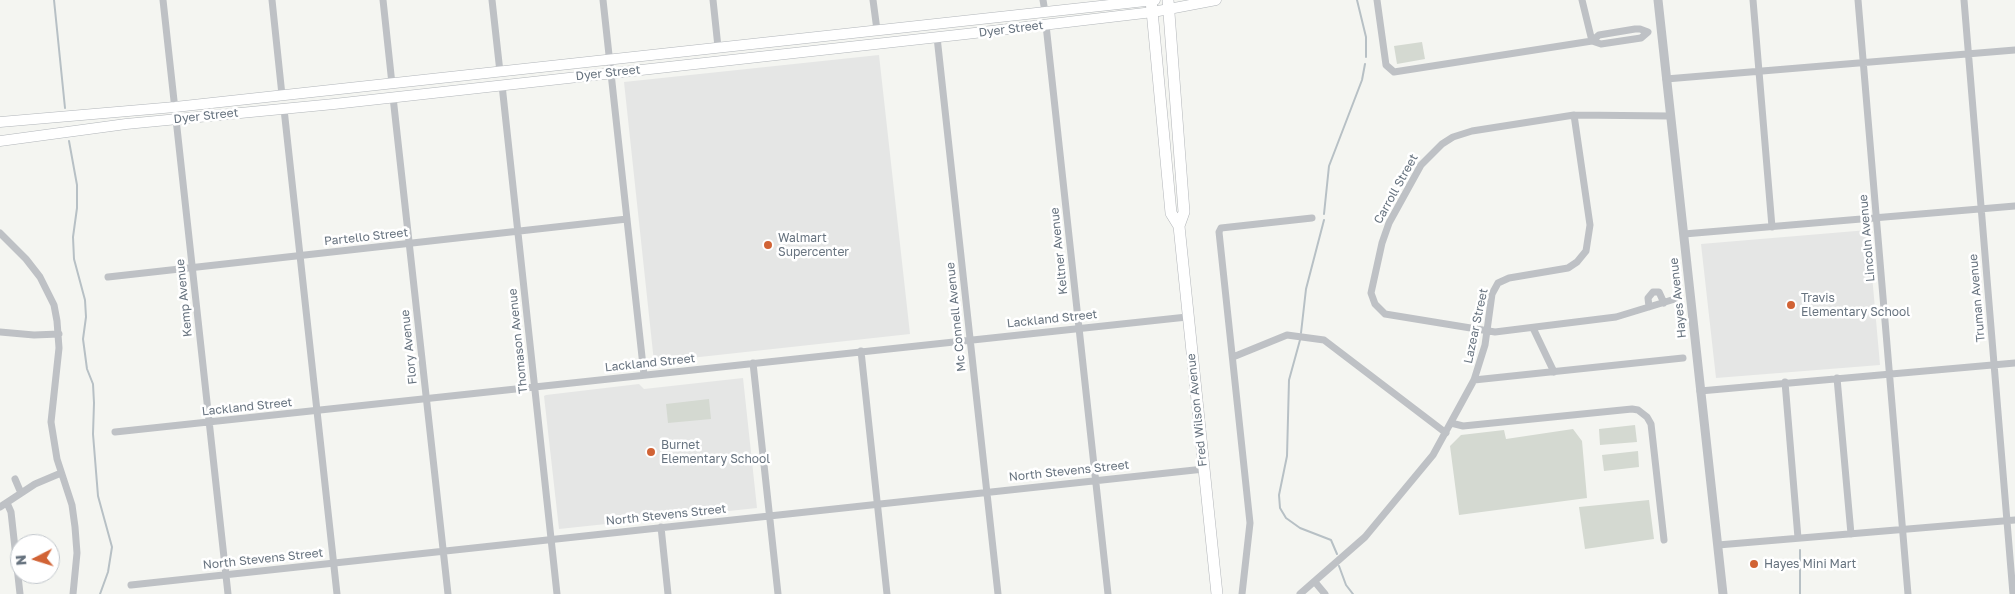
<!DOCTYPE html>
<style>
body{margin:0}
#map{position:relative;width:2015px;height:594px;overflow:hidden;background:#f4f5f1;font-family:"Golos Text",sans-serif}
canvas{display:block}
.north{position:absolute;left:10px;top:534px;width:50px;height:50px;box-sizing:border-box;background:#fff;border:1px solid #c2c7cc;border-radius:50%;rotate:265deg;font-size:14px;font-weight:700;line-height:20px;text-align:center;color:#67737f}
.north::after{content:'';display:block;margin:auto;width:18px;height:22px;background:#d16335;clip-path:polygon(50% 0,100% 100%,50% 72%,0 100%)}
</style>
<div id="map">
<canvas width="2015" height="594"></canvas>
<div class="north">N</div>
</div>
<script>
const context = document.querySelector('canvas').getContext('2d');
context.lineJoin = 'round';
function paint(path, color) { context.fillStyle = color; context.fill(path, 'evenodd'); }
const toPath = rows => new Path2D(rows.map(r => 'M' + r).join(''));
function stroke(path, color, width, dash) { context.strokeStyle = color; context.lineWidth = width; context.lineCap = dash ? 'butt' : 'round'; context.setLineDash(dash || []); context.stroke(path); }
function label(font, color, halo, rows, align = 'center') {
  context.font = font + ' "Golos Text",sans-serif'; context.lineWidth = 5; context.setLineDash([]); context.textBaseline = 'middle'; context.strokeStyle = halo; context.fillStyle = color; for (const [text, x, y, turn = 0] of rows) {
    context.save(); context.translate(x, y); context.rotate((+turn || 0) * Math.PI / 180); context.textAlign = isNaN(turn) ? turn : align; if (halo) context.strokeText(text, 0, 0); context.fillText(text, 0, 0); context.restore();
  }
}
paint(toPath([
 [879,55,910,334,654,362,624,82],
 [1868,230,1880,365,1716,378,1701,244],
 [743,378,757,508,559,529,544,396,546,395,639,384,644,389]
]), '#e5e6e5');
paint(toPath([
 [1422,42,1425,59,1397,64,1394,46],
 [709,399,711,419,668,423,666,404],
 [1635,425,1637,442,1600,445,1599,429],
 [1573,429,1582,441,1587,498,1459,515,1450,446,1461,435,1504,430,1506,439],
 [1638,451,1639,467,1604,471,1602,455],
 [1649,500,1654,539,1585,549,1579,507]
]), '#d4d9d1');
stroke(toPath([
 [54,0,65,108],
 [1357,0,1366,37,1366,57],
 [69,141,77,185,77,208,73,237,74,259,85,300,86,317,83,339,87,369,93,384,94,403,93,434,98,496,112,547,108,572,100,594],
 [1324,214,1329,166,1362,80,1365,64],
 [1301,333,1306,289,1324,220],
 [1300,340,1289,380,1287,456,1279,495,1280,508,1286,518,1300,528,1331,540,1337,554],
 [1339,566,1346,585,1353,594],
 [1800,594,1800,550]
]), '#b7c0c5', 2);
const secondary = toPath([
 [0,122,175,107,1155,0],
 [0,141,126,124,334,104,966,34,1153,12,1216,0]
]);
const primary = toPath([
 [1151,0,1171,213,1179,226],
 [1168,0,1184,212,1179,226,1217,594]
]);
stroke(secondary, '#b1b5b9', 11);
stroke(primary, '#b2b5b9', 12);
stroke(toPath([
 [163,0,228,594],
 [272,0,282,95],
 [383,0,392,84],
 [492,0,500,72],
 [603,0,644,375],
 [713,0,718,47],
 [873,0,877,30],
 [1043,0,1045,12],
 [1377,0,1386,65,1394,72,1592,41,1582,0],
 [1753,0,1772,227],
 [1858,0,1908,594],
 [1964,0,2013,594],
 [1046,25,1108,594],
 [1635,29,1640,29,1648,32,1641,38,1601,44,1592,41,1599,35,1635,29],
 [937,37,998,594],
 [1666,79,2015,50],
 [502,85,557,594],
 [393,97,448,594],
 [284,109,337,594],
 [1670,116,1574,115,1472,131,1453,137,1442,144,1421,165,1389,223,1382,243,1371,293,1375,304,1385,314,1495,332,1616,317,1675,299],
 [0,233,26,259,40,277,54,305,57,321,59,348,51,422,57,459,72,505,75,527,77,553,73,594],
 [1684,234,2015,206],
 [108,277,627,219],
 [1649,307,1648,298,1653,292,1659,292,1664,303],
 [1533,328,1554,372],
 [0,332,34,335,59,334],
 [861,351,887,594],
 [1233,357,1287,335,1324,340,1446,433],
 [753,363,778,594],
 [1837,378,1851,534],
 [1474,380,1683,358],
 [1785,382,1798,538],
 [1700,391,2015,363],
 [1451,423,1463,426,1632,409,1638,410,1647,417,1651,424,1664,540],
 [115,432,1187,317],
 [15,479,21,493],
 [7,503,11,512,20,594],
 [0,507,35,484,61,473],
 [661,527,668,594],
 [1718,545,2015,520],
 [1315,582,1325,594],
 [131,585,1204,469],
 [1242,594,1250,523,1219,232,1221,228,1312,218],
 [1300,594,1365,537,1433,455,1474,380,1485,345,1492,294,1498,283,1509,278,1568,268,1577,262,1586,251,1590,225,1574,115]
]), '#bec1c5', 7);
stroke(toPath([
 [1658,0,1723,594]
]), '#bec1c5', 9);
stroke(secondary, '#fff', 10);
stroke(primary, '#fff', 11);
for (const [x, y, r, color] of [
 [768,245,5,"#d16335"],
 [1791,305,5,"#d16335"],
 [651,452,5,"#d16335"],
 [1754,564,5,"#d16335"]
]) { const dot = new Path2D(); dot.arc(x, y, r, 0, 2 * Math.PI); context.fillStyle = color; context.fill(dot); stroke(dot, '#fff', 2); }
label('12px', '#67737f', '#fff', [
 ["Dyer Street",1011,29,-7],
 ["Dyer Street",608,73,-6],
 ["Dyer Street",206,116,-6],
 ["Carroll Street",1396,189,-61],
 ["Partello Street",366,237,-6],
 ["Lincoln Avenue",1867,238,-95],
 ["Keltner Avenue",1059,251,-96],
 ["Kemp Avenue",184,298,-96],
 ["Hayes Avenue",1678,298,-96],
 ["Truman Avenue",1977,298,-95],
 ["Mc Connell Avenue",956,317,-96],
 ["Lackland Street",1052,319,-6],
 ["Lazear Street",1476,326,-78],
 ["Thomason Avenue",518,341,-96],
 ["Flory Avenue",409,347,-96],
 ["Lackland Street",650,363,-6],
 ["Lackland Street",247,407,-6],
 ["Fred Wilson Avenue",1197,410,-96],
 ["North Stevens Street",1069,471,-6],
 ["North Stevens Street",666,515,-6],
 ["North Stevens Street",263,559,-6]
]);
label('12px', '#67737f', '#fff', [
 ["Walmart",778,238],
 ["Supercenter",778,252],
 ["Travis",1801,298],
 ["Elementary School",1801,312],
 ["Burnet",661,445],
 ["Elementary School",661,459],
 ["Hayes Mini Mart",1764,564]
], 'left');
</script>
